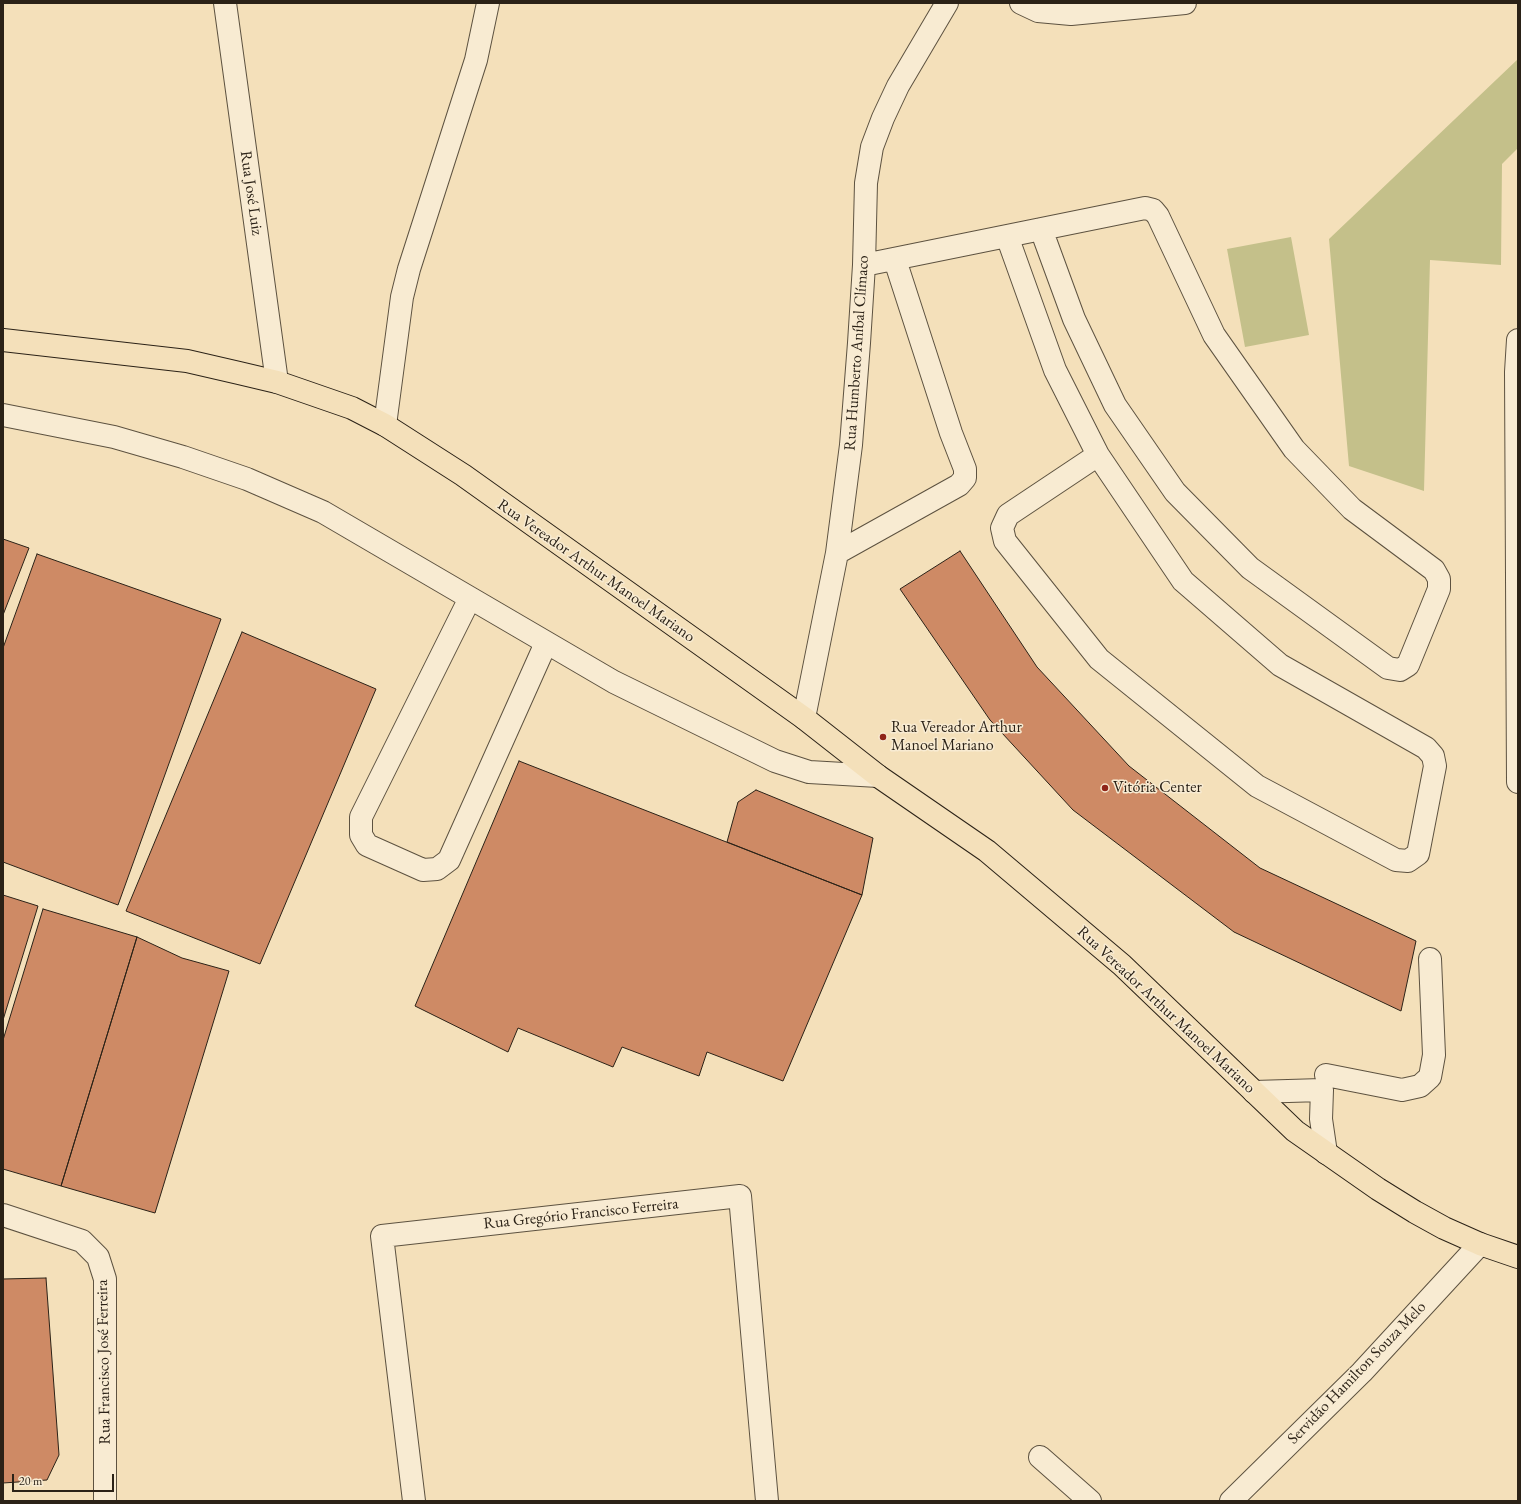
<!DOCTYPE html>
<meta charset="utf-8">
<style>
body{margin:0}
#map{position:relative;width:1521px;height:1504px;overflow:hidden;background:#f4e0ba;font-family:"EB Garamond",serif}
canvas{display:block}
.frame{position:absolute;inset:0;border:4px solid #2b2217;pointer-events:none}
.scale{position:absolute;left:12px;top:1474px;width:102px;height:18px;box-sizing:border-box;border:2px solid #2b2217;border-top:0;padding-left:5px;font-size:12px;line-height:14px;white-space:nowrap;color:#2b2217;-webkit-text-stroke:3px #f8ebd2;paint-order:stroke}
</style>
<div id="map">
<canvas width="1521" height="1504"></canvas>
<div class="frame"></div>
<div class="scale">20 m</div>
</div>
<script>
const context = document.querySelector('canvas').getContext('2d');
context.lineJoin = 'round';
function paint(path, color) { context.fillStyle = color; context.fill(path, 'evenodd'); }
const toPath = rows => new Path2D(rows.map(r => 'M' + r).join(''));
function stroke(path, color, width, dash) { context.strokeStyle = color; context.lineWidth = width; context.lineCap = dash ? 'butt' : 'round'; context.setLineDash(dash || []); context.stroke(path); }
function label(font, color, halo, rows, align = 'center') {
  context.font = font + ' "EB Garamond",serif'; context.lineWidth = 3; context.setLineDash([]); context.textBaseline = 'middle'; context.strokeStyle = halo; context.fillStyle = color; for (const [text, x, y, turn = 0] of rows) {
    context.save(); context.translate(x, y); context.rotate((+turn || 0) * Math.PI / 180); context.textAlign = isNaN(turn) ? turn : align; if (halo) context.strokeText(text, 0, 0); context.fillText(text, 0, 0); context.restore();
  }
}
paint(toPath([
 [1518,59,1518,148,1502,164,1501,265,1430,260,1424,491,1349,466,1329,239],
 [1291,237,1309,335,1245,347,1227,249]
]), '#c4c08a');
const building = toPath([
 [3,539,29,548,3,615,3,539],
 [960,551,1037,667,1129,766,1260,868,1416,941,1401,1011,1234,932,1073,810,990,720,900,589,960,551],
 [37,554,221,619,118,905,3,862,3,648,37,554],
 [242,632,376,689,260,964,126,911,242,632],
 [519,761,862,895,783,1081,707,1052,699,1076,622,1047,613,1067,518,1028,508,1052,415,1006,519,761],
 [756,790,873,838,862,895,727,842,738,802,756,790],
 [3,895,38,906,3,1020,3,895],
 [43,909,137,937,61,1186,3,1169,3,1040,43,909],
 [137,937,182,958,229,971,155,1213,61,1186,137,937],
 [46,1278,59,1455,47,1480,3,1483,3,1279,46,1278]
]);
paint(building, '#ce8a65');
stroke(building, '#2b2217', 1);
const minor = toPath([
 [225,3,277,382],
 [1021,3,1038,11,1071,14,1185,3],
 [1007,236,1055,370,1098,455,1183,581,1280,665,1426,748,1433,756,1435,766,1418,854,1408,861,1396,860,1257,786,1099,659,1005,541,1002,528,1008,515,1098,455],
 [864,265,1145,208,1153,210,1158,216,1214,335,1294,449,1352,509,1434,570,1439,579,1439,589,1408,665,1400,670,1388,668,1250,568,1175,492,1115,405,1074,319,1041,229],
 [1518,340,1516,372,1518,782],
 [3,415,114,437,183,457,247,479,323,512,614,682,775,761,809,772,878,776],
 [385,425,402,297,409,269,476,60,488,3],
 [837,553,959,485,965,478,965,469,951,433,895,260],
 [470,598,361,817,361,835,367,845,423,870,437,869,449,860,546,643],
 [804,718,837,553,851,445,859,343,864,265,866,183,872,147,883,118,898,86,947,3],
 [1326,1075,1402,1090,1420,1086,1430,1077,1434,1055,1430,959],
 [1254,1092,1322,1090,1321,1119,1326,1153],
 [3,1215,82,1241,98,1257,105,1279,105,1501],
 [1040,1457,1090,1501],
 [414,1501,382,1236,740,1196,767,1501],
 [1231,1501,1362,1372,1480,1244]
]);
const major = toPath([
 [3,340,187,361,239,373,277,382,352,408,385,425,463,475,804,718,878,776,987,851,1122,965,1295,1131,1378,1189,1415,1212,1444,1228,1480,1244,1518,1257]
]);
stroke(minor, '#5d5240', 24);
stroke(major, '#2b2217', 24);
stroke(minor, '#f8ebd2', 22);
stroke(major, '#f4e0ba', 22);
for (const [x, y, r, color] of [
 [883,737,4,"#8f2418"],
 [1105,788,4,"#8f2418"]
]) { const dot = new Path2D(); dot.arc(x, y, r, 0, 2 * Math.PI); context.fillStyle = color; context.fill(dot); stroke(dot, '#f8ebd2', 1.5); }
label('16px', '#2b2217', '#f8ebd2', [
 ["Rua José Luiz",251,193,82],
 ["Rua Humberto Aníbal Clímaco",857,353,-86],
 ["Rua Vereador Arthur Manoel Mariano",596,571,35],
 ["Rua Vereador Arthur Manoel Mariano",1166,1010,43],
 ["Rua Gregório Francisco Ferreira",581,1214,-6],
 ["Rua Francisco José Ferreira",104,1362,-91],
 ["Servidão Hamilton Souza Melo",1357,1373,-46]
]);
label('16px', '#2b2217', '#f8ebd2', [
 ["Rua Vereador Arthur",891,728],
 ["Manoel Mariano",891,746],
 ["Vitória Center",1113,788]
], 'left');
</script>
